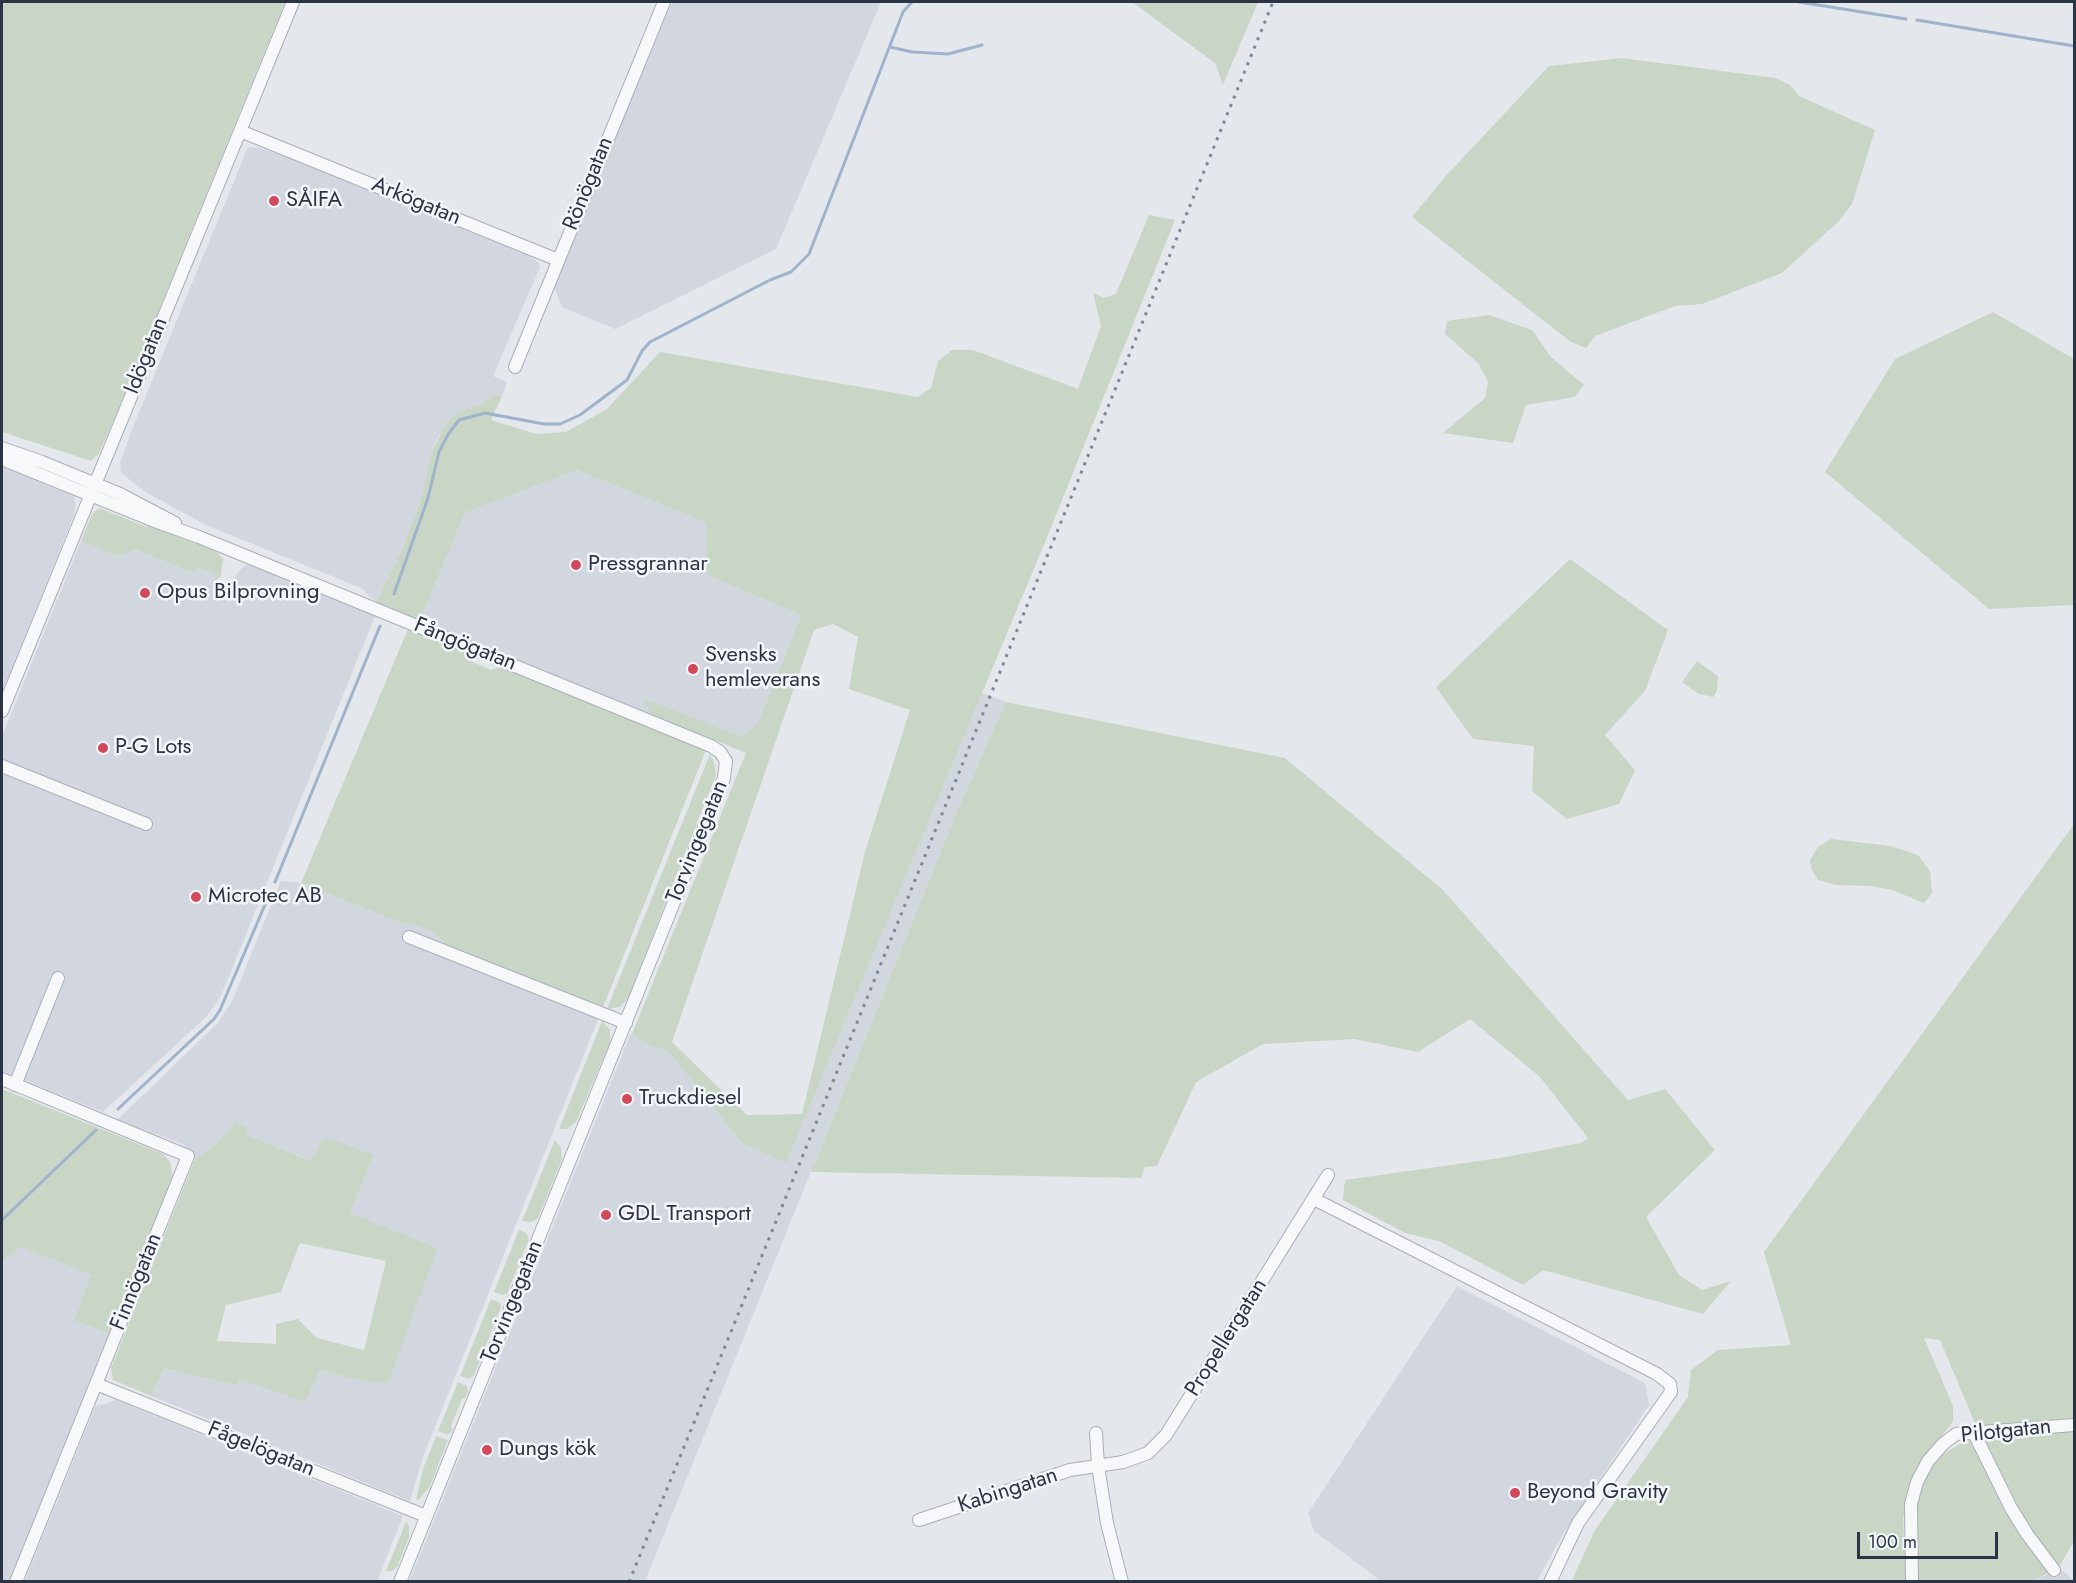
<!DOCTYPE html>
<meta charset="utf-8">
<style>
body{margin:0}
#map{position:relative;width:2076px;height:1583px;overflow:hidden;background:#e4e7ec;font-family:Jost,sans-serif}
canvas{display:block}
.frame{position:absolute;inset:0;border:3px solid #2b3445;pointer-events:none}
.scale{position:absolute;left:1857px;top:1532px;width:141px;height:27px;box-sizing:border-box;border:3px solid #2b3445;border-top:0;padding-left:8px;font-size:18px;line-height:21px;white-space:nowrap;color:#2b3445;-webkit-text-stroke:4px #f4f6f9;paint-order:stroke}
</style>
<div id="map">
<canvas width="2076" height="1583"></canvas>
<div class="frame"></div>
<div class="scale">100 m</div>
</div>
<script>
const ctx = document.querySelector('canvas').getContext('2d');
ctx.lineJoin = 'round';
function paint(path, color) { ctx.fillStyle = color; ctx.fill(path, 'evenodd'); }
const poly = rows => new Path2D(rows.map(r => 'M' + r).join(''));
function trace(path, color, width, dash) { ctx.strokeStyle = color; ctx.lineWidth = width; ctx.lineCap = dash ? 'butt' : 'round'; ctx.setLineDash(dash || []); ctx.stroke(path); }
function drawText(font, color, halo, rows, align = 'center') {
  ctx.font = font + ' Jost,sans-serif'; ctx.lineWidth = 5; ctx.setLineDash([]); ctx.textBaseline = 'middle'; ctx.strokeStyle = halo; ctx.fillStyle = color; for (const [text, x, y, turn = 0] of rows) {
    ctx.save(); ctx.translate(x, y); ctx.rotate((+turn || 0) * Math.PI / 180); ctx.textAlign = isNaN(turn) ? turn : align; if (halo) ctx.strokeText(text, 0, 0); ctx.fillText(text, 0, 0); ctx.restore();
  }
}
const built = poly([
 [672,2,881,2,776,249,615,329,562,307,554,287],
 [248,147,260,148,289,158,529,256,538,262,540,267,493,376,507,382,502,396,494,396,477,406,457,412,438,437,431,454,422,496,403,547,376,602,361,588,206,525,147,493,121,473,120,463,131,432],
 [2,463,68,490,74,497,76,504,74,515,2,693],
 [577,470,707,523,707,575,801,615,758,723,749,732,740,736,644,699,651,714,420,620,465,513],
 [81,541,118,556,137,550,193,573,196,567,217,575,214,582,230,588,238,572,243,567,250,564,375,616,221,996,206,1017,103,1112,2,1071,2,736],
 [982,693,1006,702,956,814,645,1581,409,1582,631,1033,641,1041,669,1051,742,1143,786,1162],
 [281,881,301,883,404,924,408,922,433,932,445,944,603,1007,424,1454,410,1501,151,1396,164,1368,236,1386,239,1378,305,1402,318,1370,358,1380,437,1249,350,1213,321,1141,312,1161,245,1134,235,1122,217,1143,195,1159,183,1144,117,1120,218,1023,232,1001],
 [20,1247,92,1275,111,1334,10,1581,2,1582,2,1262],
 [1457,1286,1645,1383,1649,1405,1563,1534,1537,1581,1381,1581,1314,1531,1308,1513],
 [116,1400,403,1516,377,1581,25,1581,95,1407],
 [2059,1567,2074,1581,2034,1582]
]);
const green = poly([
 [2,2,285,2,113,422,99,453,91,461,2,432],
 [1132,2,1258,2,1223,85,1215,63],
 [1622,58,1775,78,1790,85,1799,96,1875,130,1852,204,1839,221,1782,273,1702,304,1675,306,1595,336,1586,348,1571,342,1526,307,1412,217,1444,178,1549,66],
 [1149,215,1175,220,1050,530,786,1163,742,1143,669,1052,641,1041,632,1034,746,753,651,714,643,698,740,736,749,732,758,723,801,615,707,575,707,523,577,470,465,513,420,620,376,602,403,547,422,496,431,454,446,423,457,412,477,406,494,396,502,396,491,420,536,434,566,432,607,409,660,352,918,397,931,388,938,361,952,350,973,350,1078,389,1101,326,1093,293,1104,298,1116,294],
 [833,624,858,637,849,689,910,710,865,852,802,1114,747,1115,672,1042,814,630],
 [1993,312,2074,359,2074,605,1989,609,1825,472,1895,359],
 [1489,315,1532,330,1551,357,1584,385,1575,397,1526,405,1513,443,1443,433,1485,398,1488,382,1479,364,1445,334,1447,321],
 [99,508,147,527,150,525,216,551,223,559,221,576,214,582,216,575,197,567,193,573,137,550,118,556,81,541,92,514],
 [1570,559,1668,630,1645,691,1605,735,1635,770,1619,804,1567,819,1532,791,1534,746,1473,739,1436,687],
 [408,629,466,653,468,660,491,670,500,667,706,750,603,1007,445,944,433,932,408,922,404,924,301,883],
 [1697,661,1718,676,1717,691,1713,697,1699,694,1682,682],
 [1006,702,1285,758,1443,890,1628,1100,1665,1089,1715,1150,1646,1217,1679,1275,1702,1290,1731,1281,1703,1314,1543,1270,1523,1285,1439,1241,1405,1233,1343,1200,1345,1180,1500,1158,1581,1143,1588,1138,1540,1077,1470,1019,1418,1052,1355,1039,1263,1044,1196,1082,1157,1166,1145,1167,1141,1178,811,1172,956,814],
 [710,754,715,765,716,775,628,998,620,1007,607,1009],
 [2074,824,2074,1421,1977,1428,1940,1340,1924,1338,1953,1406,1953,1421,1914,1474,1907,1496,1903,1519,1906,1581,1571,1582,1595,1530,1688,1397,1691,1370,1718,1350,1791,1345,1764,1252],
 [1831,839,1891,846,1918,855,1930,871,1932,893,1924,903,1892,890,1870,886,1836,885,1818,880,1811,868,1810,860,1818,847],
 [602,1021,610,1030,610,1042,576,1122,567,1129,559,1129],
 [2,1089,163,1154,170,1162,173,1178,111,1334,74,1320,92,1275,20,1247,2,1262],
 [235,1122,247,1127,245,1134,311,1161,321,1141,332,1139,373,1155,350,1213,437,1248,388,1383,358,1380,319,1370,305,1402,239,1379,237,1386,164,1368,151,1396,113,1380,111,1368,195,1159,217,1143],
 [300,1243,386,1261,364,1350,317,1338,298,1319,276,1324,276,1344,217,1341,226,1305,281,1292],
 [555,1140,561,1148,562,1159,538,1218,531,1222,522,1221],
 [519,1230,526,1233,529,1239,507,1294,502,1295,494,1292],
 [491,1299,500,1303,501,1307,474,1375,470,1379,460,1376],
 [458,1382,467,1386,468,1392,465,1398,462,1399,451,1426,453,1430,448,1435,438,1431],
 [2074,1429,2074,1541,2059,1567,2024,1521,1981,1436],
 [436,1436,448,1440,429,1488,418,1500,416,1499,423,1469],
 [1970,1438,2049,1572,2034,1581,1918,1582,1917,1507,1920,1491,1929,1471,1940,1456],
 [406,1522,409,1526,409,1537,397,1567,392,1571,386,1571]
]);
const stream = poly([
 [1799,2,1906,19],
 [1917,20,2074,46],
 [890,47,912,52,948,54,982,45],
 [394,594,428,498,439,452,449,433,459,420,485,413,544,424,560,424,580,415,627,380,642,351,650,342,770,280,791,272,809,254,903,12,912,2],
 [275,882,380,626],
 [118,1109,214,1019,220,1010,270,893],
 [2,1220,96,1130]
]);
const minor = poly([
 [240,131,558,260],
 [515,367,664,2],
 [2,448,42,462,120,494,175,523],
 [2,459,152,520,199,537,711,746,720,752,726,761,724,778,400,1582],
 [2,711,293,2],
 [2,766,146,824],
 [409,937,626,1023],
 [2,1079,188,1156,16,1582],
 [15,1085,58,978],
 [1314,1199,1657,1374,1670,1384,1671,1392,1578,1523,1550,1582],
 [96,1384,426,1516],
 [1973,1431,2011,1508,2027,1534,2054,1570],
 [1096,1433,1098,1466,1107,1523,1122,1582],
 [919,1520,1070,1470,1123,1462,1148,1453,1166,1435,1328,1175],
 [1912,1582,1911,1504,1917,1482,1928,1461,1943,1444,1956,1434,2074,1425]
]);
const rail = poly([
 [629,1582,1273,2]
]);
const markers = [
 [274,201,6,"#d1495b"],
 [576,565,6,"#d1495b"],
 [145,593,6,"#d1495b"],
 [693,669,6,"#d1495b"],
 [103,748,6,"#d1495b"],
 [196,897,6,"#d1495b"],
 [627,1099,6,"#d1495b"],
 [606,1215,6,"#d1495b"],
 [487,1450,6,"#d1495b"],
 [1515,1493,6,"#d1495b"]
];
const streetNames = [
 ["Rönögatan",589,184,-68],
 ["Arkögatan",416,202,22],
 ["Idögatan",147,356,-68],
 ["Fångögatan",465,645,22],
 ["Torvingegatan",698,842,-68],
 ["Finnögatan",137,1282,-68],
 ["Torvingegatan",513,1302,-68],
 ["Propellergatan",1227,1338,-58],
 ["Pilotgatan",2006,1432,-6],
 ["Fågelögatan",261,1450,22],
 ["Kabingatan",1008,1491,-18]
];
const poiNames = [
 ["SÅIFA",286,201],
 ["Pressgrannar",588,565],
 ["Opus Bilprovning",157,593],
 ["Svensks",705,656],
 ["hemleverans",705,681],
 ["P-G Lots",115,748],
 ["Microtec AB",208,897],
 ["Truckdiesel",639,1099],
 ["GDL Transport",618,1215],
 ["Dungs kök",499,1450],
 ["Beyond Gravity",1527,1493]
];
paint(built, '#d2d6de');
paint(green, '#c9d6c5');
trace(stream, '#9fb4cc', 3);
trace(minor, '#a9aeb7', 14);
trace(minor, '#f7f8fa', 12);
trace(rail, '#7d8696', 3, [3, 6]);
for (const [x, y, r, color] of markers) { const dot = new Path2D(); dot.arc(x, y, r, 0, 2 * Math.PI); ctx.fillStyle = color; ctx.fill(dot); trace(dot, '#f4f6f9', 2); }
drawText('22px', '#2b3445', '#f4f6f9', streetNames);
drawText('22px', '#2b3445', '#f4f6f9', poiNames, 'left');
</script>
